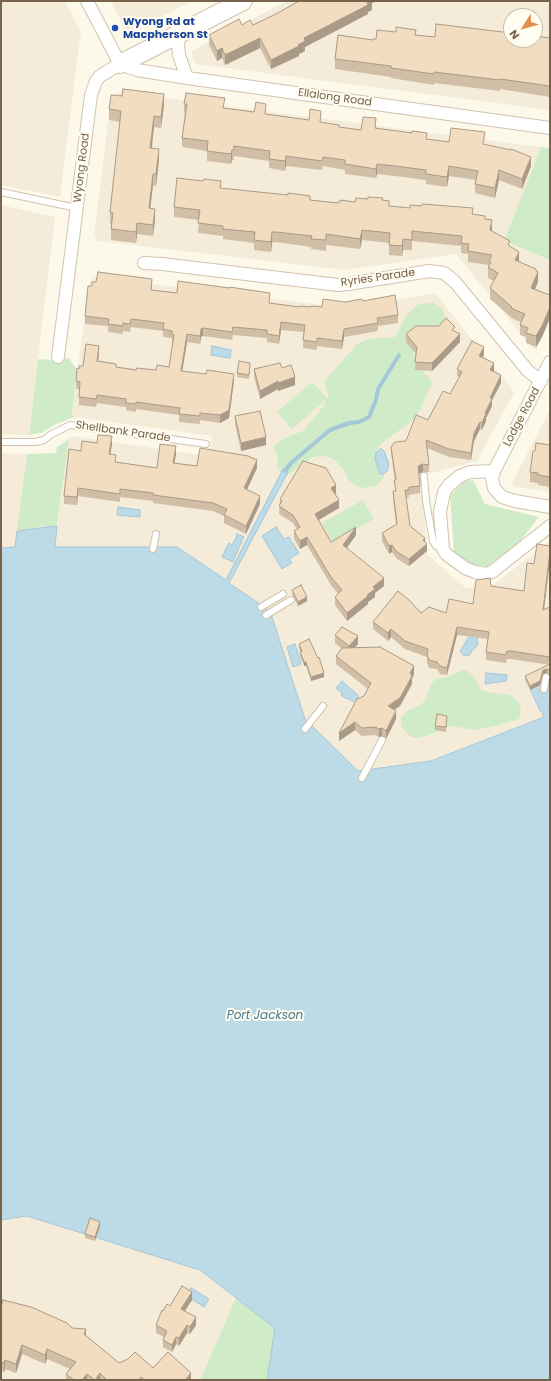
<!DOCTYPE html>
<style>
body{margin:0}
#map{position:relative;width:551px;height:1381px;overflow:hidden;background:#fdf9ea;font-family:Poppins,sans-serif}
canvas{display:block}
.frame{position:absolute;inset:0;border:2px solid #78644c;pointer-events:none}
.north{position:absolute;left:503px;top:8px;width:40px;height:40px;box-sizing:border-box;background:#fffcf0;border:1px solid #c9bfae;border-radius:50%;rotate:233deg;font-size:11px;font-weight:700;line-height:16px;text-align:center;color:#78644c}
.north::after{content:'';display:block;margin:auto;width:14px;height:18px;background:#e68c50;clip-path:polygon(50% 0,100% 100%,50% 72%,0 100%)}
</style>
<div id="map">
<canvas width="551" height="1381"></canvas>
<div class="frame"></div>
<div class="north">N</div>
</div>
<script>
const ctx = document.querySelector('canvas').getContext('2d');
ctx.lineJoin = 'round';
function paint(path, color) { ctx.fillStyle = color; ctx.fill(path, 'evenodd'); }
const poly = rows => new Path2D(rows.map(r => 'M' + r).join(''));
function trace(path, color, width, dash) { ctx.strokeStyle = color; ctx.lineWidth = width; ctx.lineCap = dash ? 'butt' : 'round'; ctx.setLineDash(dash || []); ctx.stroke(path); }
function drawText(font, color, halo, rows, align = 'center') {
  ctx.font = font + ' Poppins,sans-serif'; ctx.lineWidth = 4; ctx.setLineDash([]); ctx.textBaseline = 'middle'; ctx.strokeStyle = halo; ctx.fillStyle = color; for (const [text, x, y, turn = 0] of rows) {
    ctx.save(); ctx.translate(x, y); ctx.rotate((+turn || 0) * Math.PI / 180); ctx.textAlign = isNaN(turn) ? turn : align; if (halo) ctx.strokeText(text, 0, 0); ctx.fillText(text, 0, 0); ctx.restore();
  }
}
const residential = poly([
 [1,1,65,1,81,32,60,197,1,185],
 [111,1,192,1,127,34],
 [287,1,550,1,550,110,195,64,191,51],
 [511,16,535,16,535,40,511,40],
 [118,92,541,147,504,241,550,260,550,318,537,349,533,349,456,254,345,270,97,241,94,236,111,96],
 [1,205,55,217,29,435,1,434],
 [94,277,348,308,435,293,511,388,514,393,477,461,420,476,428,555,466,588,495,584,550,540,550,714,431,761,358,771,305,719,270,611,55,547,69,439,72,436,209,456,212,436,75,417,72,413,89,283],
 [550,409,550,492,515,487,512,483],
 [1,453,27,454,16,547,1,548],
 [27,1216,200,1270,236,1298,200,1380,1,1380,1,1220]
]);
const green = poly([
 [541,147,550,148,550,260,504,241],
 [434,302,443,310,446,322,413,338,413,351,417,364,433,383,426,394,421,409,411,422,387,439,378,447,376,457,384,477,376,486,361,488,349,481,344,470,336,461,329,457,320,456,310,458,305,465,295,469,290,474,284,475,282,475,278,468,277,455,273,447,285,438,303,431,323,407,326,399,292,429,277,412,312,382,327,398,328,395,324,382,357,344,369,339,395,337,405,317,417,305],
 [69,358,77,370,72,413,75,417,56,424,41,433,29,435,38,359,54,360],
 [69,439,57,526,17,531,27,454,56,453,57,447],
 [473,480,485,504,539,517,517,545,487,567,469,564,454,552,450,496,463,482],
 [363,500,374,519,333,542,322,523],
 [462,670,468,671,474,677,481,690,487,692,510,695,516,699,520,706,521,712,519,719,495,726,476,730,451,726,429,735,417,738,411,737,401,726,401,717,409,710,421,705,426,699,431,684,436,679,448,677],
 [236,1298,275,1328,267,1380,200,1380]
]);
const water = poly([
 [212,346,231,350,230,358,211,355,212,346],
 [380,449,382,449,384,451,389,464,387,471,384,474,380,474,375,459,376,453,380,449],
 [287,467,288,472,229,583,270,611,305,719,358,771,431,761,544,717,542,711,540,711,528,684,550,675,550,707,548,708,550,713,550,1380,267,1380,275,1328,200,1270,27,1216,1,1220,1,548,15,547,17,531,57,526,55,547,177,547,226,580,283,469,287,467],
 [118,507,140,510,140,517,117,515,118,507],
 [276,527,284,539,289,537,291,541,291,542,292,542,299,553,289,559,292,563,282,569,262,536,276,527],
 [237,534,244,537,242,540,241,540,242,541,233,562,222,557,229,543,232,545,236,538,237,538,236,537,237,534],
 [470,635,477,637,478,645,472,650,470,655,466,656,463,655,460,651,470,635],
 [295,644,301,664,293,667,287,647,295,644],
 [486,673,507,675,506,681,485,684,486,673],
 [342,681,359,696,353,702,348,698,347,699,341,695,342,693,336,688,342,681],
 [191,1288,209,1299,204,1307,187,1296,191,1288]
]);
const stream = poly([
 [285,471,291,463,330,430,349,423,359,422,369,417,376,400,378,389,399,355]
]);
const lane = poly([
 [1,192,77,208],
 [1,442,36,442,44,440,50,435,70,425,206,444],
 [424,476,426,501,433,541,436,546,443,549],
 [153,549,156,534],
 [261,607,283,594],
 [266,615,291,600],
 [544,689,546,677],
 [305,729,323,706],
 [362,778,382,740]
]);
const street = poly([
 [87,1,120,64],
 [180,33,178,44,179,55,187,78],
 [120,64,137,70,187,78,550,128],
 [144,263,162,264,338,285,348,284,429,271,444,273,455,282,528,371,541,381],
 [58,357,91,95,96,81,100,76,120,64],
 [550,362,494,471,492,478,494,488,502,497,515,501,550,507],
 [494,471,470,472,460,476,449,485,444,492,440,512,443,549,446,554,465,568,475,572,485,574,492,572,550,526]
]);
const secondary = poly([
 [120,64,243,1]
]);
const wall = poly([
 [299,1,377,1,372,3,372,10,368,12,368,14,305,47,305,51,299,54,299,56,271,69,260,48,225,65,222,58,217,61,209,45,209,35,242,25,253,25,276,14],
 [416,35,435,37,550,38,550,97,500,89,500,91,434,83,434,85,391,78,391,77,335,69,335,59,373,40],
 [184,104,266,114,321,122,339,127,361,130,376,128,427,139,449,142,484,144,531,166,522,189,499,180,495,198,475,193,475,184,476,180,449,176,447,187,426,184,426,180,395,176,377,174,376,178,345,174,345,170,323,166,322,170,286,166,285,171,269,168,269,161,234,156,234,160,232,160,231,164,207,161,207,151,182,147,182,138,185,113,184,113],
 [164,105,161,128,154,127,152,148,159,160,156,186,153,185,150,208,155,220,153,236,137,234,136,243,111,240,111,224,110,223,110,212,120,122,109,120,109,109],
 [203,181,221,188,310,200,338,203,355,202,368,199,383,201,389,206,473,214,485,219,491,231,510,246,519,262,536,271,538,282,535,289,550,295,550,318,542,337,536,347,526,343,526,337,520,335,520,325,521,322,511,318,511,317,490,299,490,288,494,281,488,278,488,267,489,265,468,262,468,254,461,253,461,246,412,241,412,250,403,250,402,256,389,255,389,243,362,240,360,249,326,245,326,251,311,249,311,247,276,242,272,243,271,252,254,250,254,243,223,239,223,236,198,233,199,220,174,217,174,207],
 [96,282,152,287,151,290,270,303,300,307,322,307,345,302,363,301,398,315,398,323,378,326,378,331,344,337,342,349,317,346,317,350,303,348,304,332,281,330,279,344,267,342,267,338,233,335,232,340,203,336,201,337,200,344,187,342,182,371,234,381,229,418,220,423,200,420,200,424,179,422,179,415,136,409,136,412,126,410,126,407,97,403,96,407,79,405,79,389,76,389,76,381,79,369,99,354,98,361,116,367,136,370,156,370,169,367,173,343,172,342,172,338,163,337,163,331,131,327,130,332,123,331,123,334,108,332,108,326,85,324,85,316,92,286],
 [455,331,460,342,432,371,415,370,416,354,406,342,406,334],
 [484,355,482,357,494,371,493,371,501,383,492,400,492,406,486,418,486,421,482,430,480,429,474,441,471,460,449,457,427,448,429,465,429,472,423,472,418,473,420,486,420,493,409,495,409,497,406,498,410,526,425,542,427,551,409,566,397,559,392,552,389,554,382,541,382,533,396,525,393,499,393,491,395,491,395,480,391,454,391,447,406,441,428,420,450,394,459,377,457,376,457,369],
 [250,367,249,379,237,377,237,373],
 [282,368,295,385,278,391,278,389,260,399,254,377,254,369],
 [235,416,266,445,241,451,235,424],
 [97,443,112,444,110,454,116,462,157,468,176,454,174,463,197,466,257,468,247,489,260,504,246,534,224,523,224,516,213,511,153,503,153,501,120,497,120,502,78,496,77,505,64,504,64,496,81,451],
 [550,445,550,487,538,485,538,483,530,482,530,472,535,451],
 [336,493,335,494,339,508,319,520,331,542,356,535,347,548,384,586,375,593,375,597,368,602,368,604,347,621,335,605,335,597,338,594,331,585,307,545,300,549,294,539,294,531,297,529,293,523,279,514,280,499],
 [550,546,550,559,544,610,550,607,550,675,547,673,543,674,540,685,530,690,525,680,525,676,550,665,511,659,507,659,506,663,486,660,486,652,488,639,457,635,447,675,440,674,437,669,429,668,427,663,427,657,405,649,391,637,388,641,373,629,373,622,421,613,446,613,473,604,491,586,524,591,534,564],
 [292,590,307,601,298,606,292,594],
 [335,635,358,644,354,648,414,674,412,679,412,684,400,706,394,710,396,719,386,739,382,736,379,737,375,735,362,736,355,730,339,741,368,689,336,664,336,656,342,649,335,643],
 [299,644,324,677,311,681,306,666,304,666,300,656,300,651,299,648],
 [447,720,446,732,435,730,435,726],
 [100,1226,95,1241,85,1238,85,1234],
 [192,1300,184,1311,196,1325,190,1334,187,1333,179,1346,176,1344,172,1352,163,1347,163,1340,164,1337,156,1333,156,1325,163,1311,170,1306],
 [1,1308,72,1328,86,1336,119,1363,153,1368,191,1380,66,1380,66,1374,70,1369,47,1359,45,1364,22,1354,16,1373,5,1369,4,1372,1,1371]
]);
const shadedWall = poly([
 [370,1,377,1,372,3,372,10,368,12,368,14,305,47,305,51,299,54,299,56,271,69,271,60,298,45,304,38],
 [260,38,260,48,225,65,225,55],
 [222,48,222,58,217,61,217,51],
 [164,94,164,105,161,128,161,117],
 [154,116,154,127,150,159,150,148],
 [159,149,159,160,156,186,156,174],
 [232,150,232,160,231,164,231,154],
 [286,156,286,166,285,171,285,161],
 [531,157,531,166,522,189,522,179],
 [377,164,377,174,376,178,376,169],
 [449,166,449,176,447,187,447,177],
 [499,170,499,180,495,198,495,188],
 [153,174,153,185,149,220,149,208],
 [155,209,155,220,153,236,153,225],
 [492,220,492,230,490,241,490,230],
 [137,223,137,234,136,243,136,232],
 [362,230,362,240,360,249,360,239],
 [272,232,272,243,271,252,271,242],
 [403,239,403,250,402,256,402,246],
 [519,252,519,262,515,260],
 [536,269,536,276,538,272,538,282,531,298,531,288],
 [550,307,550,318,542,337,536,347,536,336],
 [281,322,281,330,279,344,279,336],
 [203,328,203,336,201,337,200,344,200,336,201,329],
 [344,329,344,337,342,349,342,341],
 [187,334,187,342,181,379,181,371],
 [460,334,460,342,432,371,432,363],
 [99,346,99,354,97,369,97,361],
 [484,347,484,355,479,363,479,356],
 [494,363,494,371,490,377,490,370],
 [234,374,234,381,229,418,220,423,220,415],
 [501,375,501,383,492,400,492,406,486,418,486,421,482,430,482,423,490,398],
 [295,377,295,385,278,391,278,383],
 [278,381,278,389,260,399,260,391],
 [480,422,480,429,474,441,471,460,471,453,474,433],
 [112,436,112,444,109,462,109,454],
 [266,437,266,445,241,451,241,443],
 [176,446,176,454,173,471,173,463],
 [257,460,257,468,244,496,244,488],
 [423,464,423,472,418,474,418,466],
 [336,485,336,493,331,496,331,488],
 [78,488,78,496,77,505,77,497],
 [260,496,260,504,246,534,246,526],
 [339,500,339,508,315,522,315,514],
 [356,527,356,535,343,553,343,545],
 [307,537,307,545,300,549,300,541],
 [425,538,425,546,427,544,427,551,409,566,409,559],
 [392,545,392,552,389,554,389,546],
 [550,551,550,559,543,618,543,610],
 [384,578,384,586,375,593,375,597,368,602,368,604,347,621,347,613,367,595,373,587],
 [307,597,307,601,298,606,298,602],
 [457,627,457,635,447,675,447,668],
 [391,629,391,637,388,641,388,633],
 [358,636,358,644,349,654,349,646],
 [304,662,306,662,306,666,304,666],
 [414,666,414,674,412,679,412,684,400,706,388,714,388,706,410,673],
 [547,669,547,673,543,674,540,685,530,690,530,686,543,670],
 [324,673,324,677,311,681,311,677],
 [396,711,396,719,386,739,386,731],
 [355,722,355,730,339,741,339,733],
 [382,728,382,736,379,737,379,729],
 [100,1222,100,1226,95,1241,95,1237],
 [192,1292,192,1300,181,1317,181,1309],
 [196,1317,196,1325,190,1334,190,1327],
 [187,1325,187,1333,179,1346,179,1338],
 [86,1329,86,1338,84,1334],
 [176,1337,176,1344,172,1352,172,1345],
 [22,1345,22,1354,16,1373,16,1364],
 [47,1349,47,1359,45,1364,45,1355],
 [5,1360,5,1369,4,1372,4,1363],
 [100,1373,100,1380,95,1380],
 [191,1373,191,1380,185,1380],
 [87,1374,87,1380,82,1380]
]);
const building = poly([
 [299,1,370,1,367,2,368,5,304,38,305,41,298,45,299,46,271,60,260,38,225,55,222,48,217,51,209,35,239,19,242,25,250,20,253,25,276,14,299,1],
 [436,24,511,33,511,40,535,40,535,36,550,38,550,86,500,79,500,80,434,72,434,74,391,68,391,66,335,59,338,35,373,40,373,39,376,39,377,30,396,32,396,27,416,30,415,35,435,37,436,24],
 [123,89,164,94,161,117,154,116,150,148,159,149,156,174,153,174,149,208,155,209,153,225,137,223,136,232,111,229,113,213,110,212,121,111,109,109,111,95,122,96,123,89],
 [186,93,225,98,223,108,254,112,256,102,266,104,265,114,309,120,310,109,321,111,320,122,339,125,339,127,361,130,363,117,376,118,375,128,412,133,412,131,427,133,426,139,449,142,451,128,485,132,483,144,511,150,511,149,531,157,522,179,499,170,495,188,475,184,478,171,449,166,447,177,426,174,426,170,395,166,377,164,376,169,345,164,345,160,323,157,322,161,286,156,285,161,269,159,270,151,234,146,234,150,232,150,231,154,207,151,208,141,182,138,187,104,184,104,186,93],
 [177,178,203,181,204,179,221,181,220,188,288,195,288,193,310,196,310,200,338,203,338,202,340,202,340,200,355,202,356,198,368,199,368,197,383,198,382,200,389,201,389,206,410,208,410,205,422,206,422,204,473,208,472,214,485,216,485,219,492,220,490,230,510,241,508,245,519,252,515,260,536,269,536,271,538,272,531,288,550,295,550,307,542,326,536,336,526,333,528,328,520,325,525,314,511,308,512,307,490,288,498,273,488,267,491,262,489,261,492,255,468,251,469,244,461,243,462,236,412,231,412,240,403,239,402,246,389,245,390,233,362,230,360,239,326,234,326,240,311,239,312,236,276,232,272,232,271,242,254,240,255,232,223,229,223,226,198,223,200,210,174,207,177,178],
 [98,272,152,279,151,290,177,293,178,281,229,288,229,287,270,293,269,303,300,307,300,306,311,307,311,306,322,307,323,299,345,302,362,299,363,301,395,295,398,315,377,318,378,323,344,329,342,341,317,338,317,342,303,340,305,325,281,322,279,336,267,334,267,330,233,327,232,332,203,328,201,329,200,336,187,334,181,371,206,374,207,370,234,374,229,410,220,415,200,413,200,416,179,414,180,408,136,402,136,404,126,403,126,399,97,395,96,399,79,397,80,382,76,381,77,368,79,369,79,366,83,366,86,344,99,346,97,361,116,364,116,367,136,370,137,368,156,370,157,365,169,367,174,335,172,334,172,331,163,329,164,323,131,319,130,324,123,323,123,326,108,324,109,319,85,316,88,286,92,286,92,282,96,282,98,272],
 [446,318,455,327,452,330,460,334,432,363,415,362,417,347,406,334,416,326,439,326,446,318],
 [472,341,484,347,479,356,494,363,490,370,501,375,490,398,492,399,485,413,486,414,482,423,480,422,474,433,471,453,449,449,426,440,429,465,423,464,418,466,420,486,409,487,409,490,405,490,410,526,425,538,423,540,427,544,409,559,397,552,392,545,389,546,382,533,397,524,393,491,396,491,394,480,396,480,391,447,395,442,406,441,416,415,428,420,443,391,450,394,462,372,457,369,472,341],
 [239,361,250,363,249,375,237,373,239,361],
 [280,363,282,368,291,365,295,377,278,383,278,381,260,391,254,369,280,363],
 [260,411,266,437,241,443,235,416,260,411],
 [98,435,112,436,109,454,116,455,115,462,157,468,160,444,176,446,173,463,197,466,200,448,248,456,257,460,244,488,260,496,246,526,224,515,227,509,213,503,153,495,153,493,120,489,120,494,78,488,77,497,64,496,69,449,81,451,82,441,97,443,98,435],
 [536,443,550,445,550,477,538,475,538,473,530,472,533,451,535,451,536,443],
 [303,461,326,468,336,485,331,488,339,500,315,514,331,542,356,527,343,545,384,578,373,587,375,589,367,595,368,596,347,613,335,597,342,590,331,577,307,537,300,541,294,531,300,527,293,515,279,506,282,501,280,499,303,461],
 [537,544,550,546,550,551,543,610,550,607,550,657,511,651,507,651,506,655,486,652,489,632,457,627,447,668,440,666,437,662,429,660,427,655,428,649,405,641,391,629,388,633,373,622,398,591,409,600,421,613,429,607,446,613,449,599,473,604,476,580,490,578,491,586,524,591,527,563,534,564,537,544],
 [301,585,307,597,298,602,292,590,301,585],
 [342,627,358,636,349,646,335,635,342,627],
 [309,639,318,658,319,657,324,673,311,677,306,662,304,662,300,652,302,651,299,644,309,639],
 [380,647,414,666,410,673,412,676,400,698,388,706,396,711,386,731,382,728,379,729,375,727,362,728,355,722,339,733,357,699,364,696,371,683,336,656,342,648,380,647],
 [550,664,550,671,547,669,543,670,540,681,530,686,525,676,550,664],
 [437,714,447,716,446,727,435,726,437,714],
 [90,1218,100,1222,95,1237,85,1234,90,1218],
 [182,1286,192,1292,181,1309,196,1317,190,1327,187,1325,179,1338,176,1337,172,1345,163,1340,167,1331,156,1325,162,1310,163,1311,167,1304,170,1306,182,1286],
 [3,1300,31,1307,67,1323,72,1328,86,1329,84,1334,119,1363,128,1359,135,1352,153,1368,168,1352,191,1373,185,1380,145,1380,141,1377,138,1380,107,1380,100,1373,95,1380,87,1374,82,1380,74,1380,66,1374,76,1362,47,1349,45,1355,22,1345,16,1364,5,1360,4,1363,1,1362,1,1308,3,1300]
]);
const markers = [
 [115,28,4,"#1a4fb4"]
];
const transitNames = [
 ["Wyong Rd at",123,22],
 ["Macpherson St",123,35]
];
const streetNames = [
 ["Ellalong Road",335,98,8],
 ["Wyong Road",82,168,-83],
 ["Ryries Parade",378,278,-8],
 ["Lodge Road",522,417,-62],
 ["Shellbank Parade",123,432,8]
];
const waterNames = [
 ["Port Jackson",265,1016]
];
paint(residential, '#f4ecd8');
paint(green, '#cfebc7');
paint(water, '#bddae7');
trace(water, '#a4c7d9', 1);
trace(stream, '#a4c7d9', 4);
trace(lane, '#cfc3ae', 8);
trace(street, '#cfc3ae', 14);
trace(secondary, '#d2c4ac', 20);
trace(lane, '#fff', 6);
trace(street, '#fff', 12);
trace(secondary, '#fff', 18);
paint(wall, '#d0bea6');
paint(shadedWall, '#a99b87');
paint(building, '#f2ddc1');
trace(building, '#a99b87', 1);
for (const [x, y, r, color] of markers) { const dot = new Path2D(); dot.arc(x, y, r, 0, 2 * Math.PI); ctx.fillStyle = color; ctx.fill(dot); trace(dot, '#fffcf0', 1.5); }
drawText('bold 11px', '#164399', '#fffcf0', transitNames, 'left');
drawText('11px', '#78644c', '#fffcf0', streetNames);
drawText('italic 12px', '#497893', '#fffcf0', waterNames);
</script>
